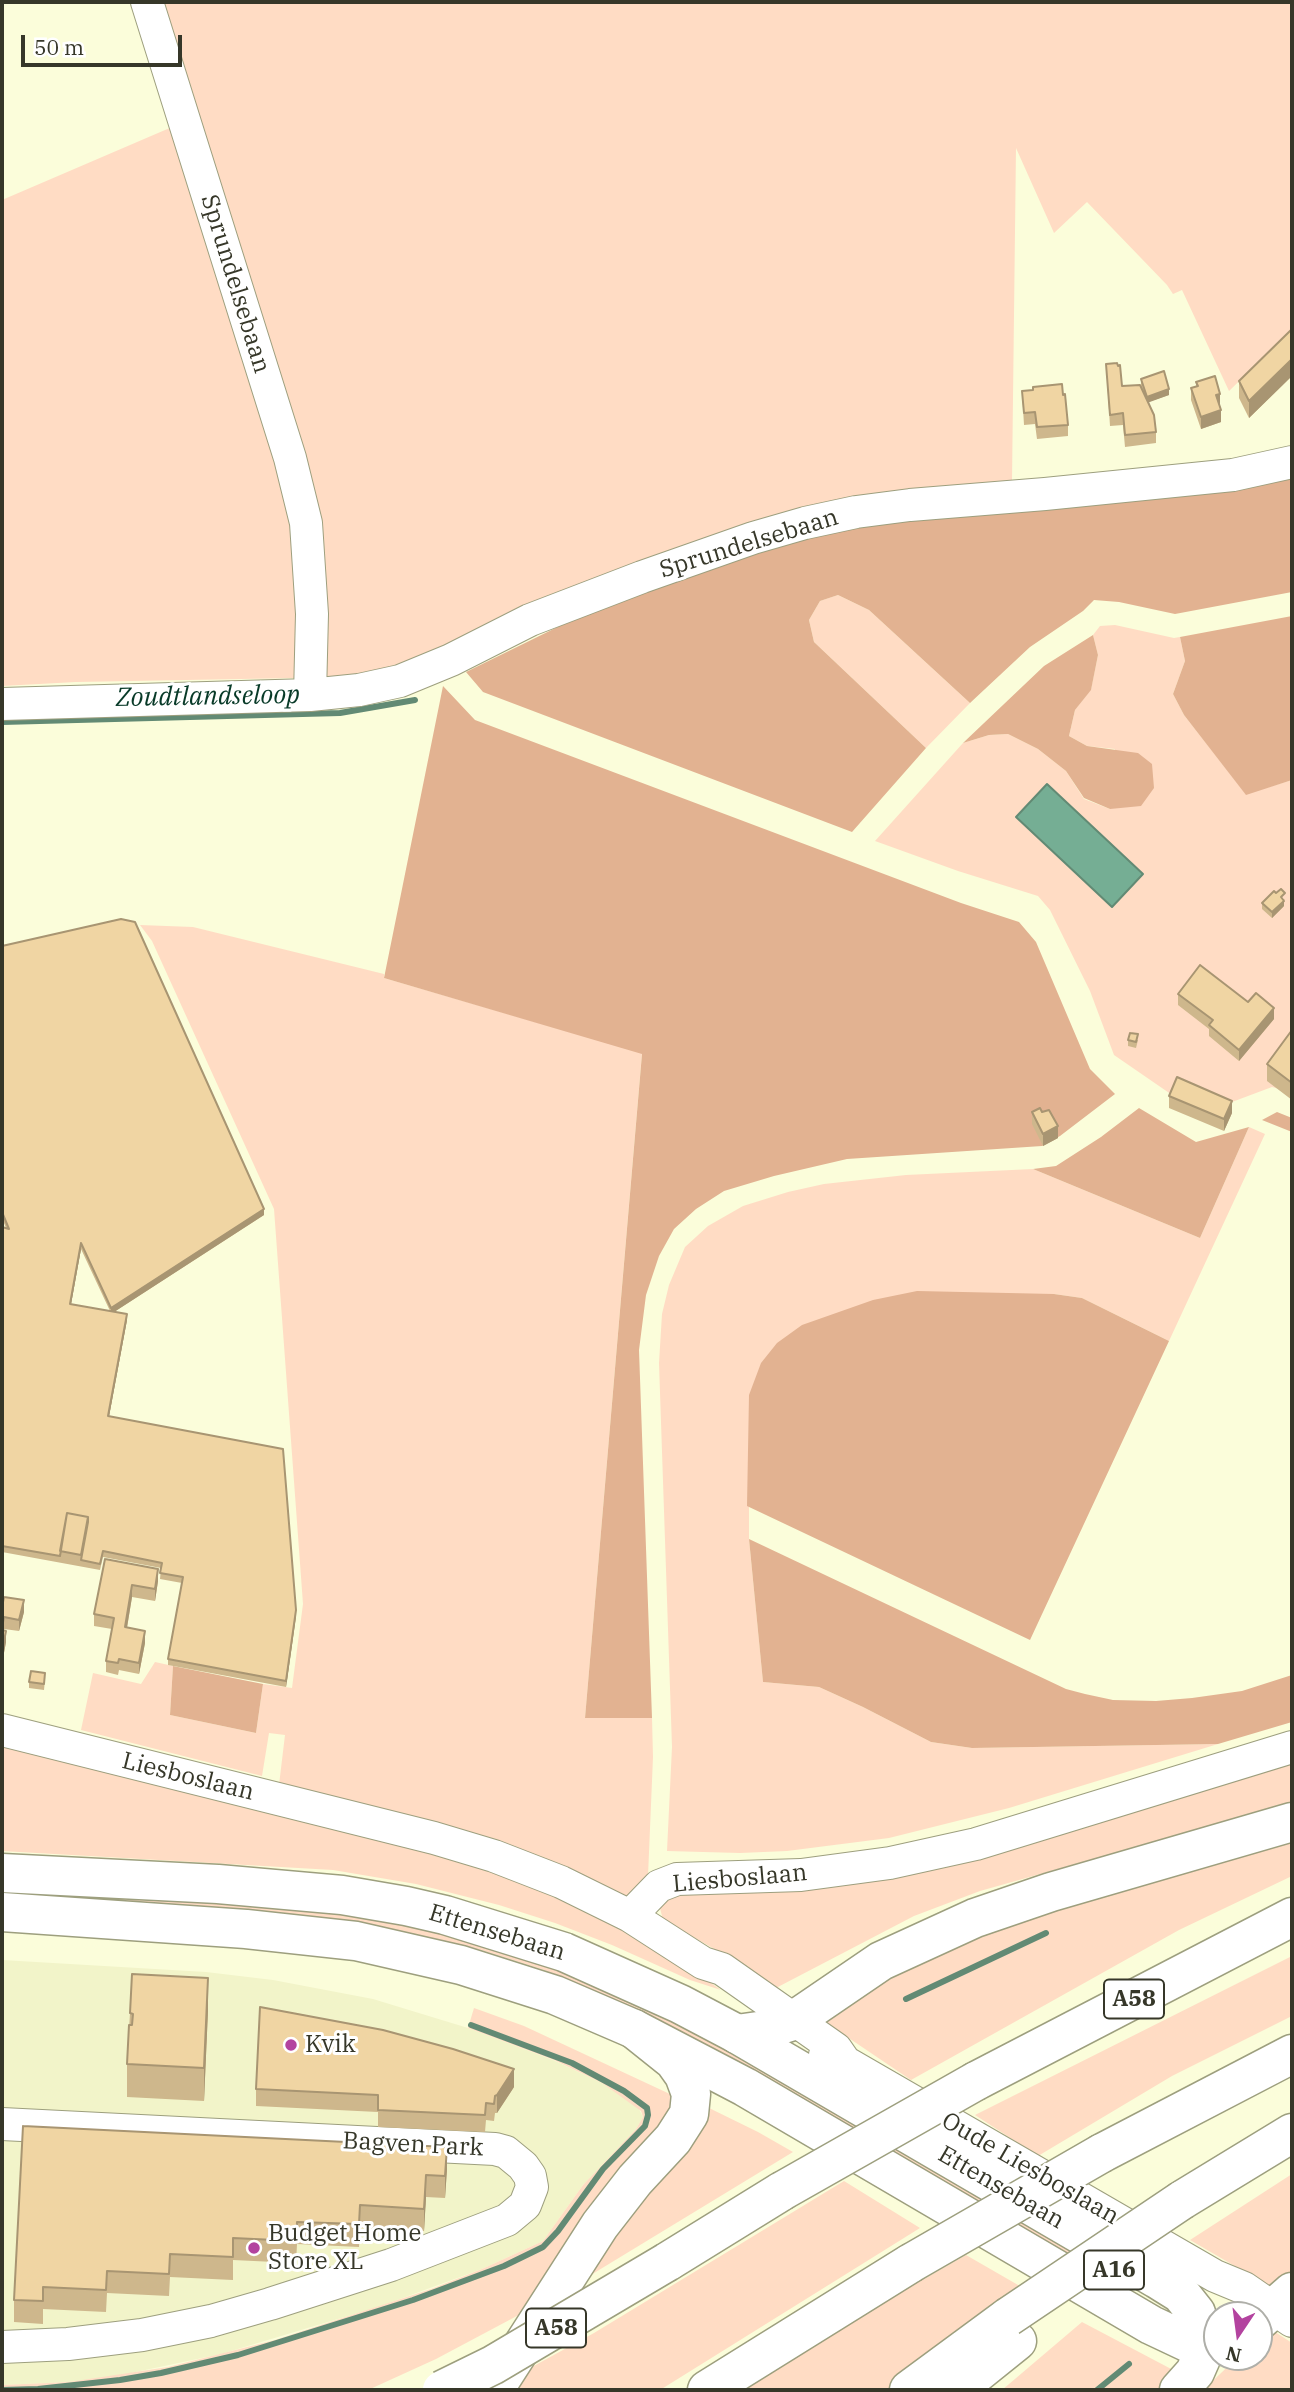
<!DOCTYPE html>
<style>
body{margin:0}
#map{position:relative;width:1294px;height:2392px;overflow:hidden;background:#fbfdda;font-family:"IBM Plex Serif",serif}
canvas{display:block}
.frame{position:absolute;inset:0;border:4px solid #363729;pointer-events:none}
.north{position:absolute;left:1203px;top:2301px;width:70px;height:70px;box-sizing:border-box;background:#fff;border:2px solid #afafa9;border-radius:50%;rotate:193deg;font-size:19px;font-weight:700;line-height:28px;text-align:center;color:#363729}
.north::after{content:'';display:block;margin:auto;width:24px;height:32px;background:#b3439f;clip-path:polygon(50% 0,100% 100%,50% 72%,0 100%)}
.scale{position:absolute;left:21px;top:35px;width:161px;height:32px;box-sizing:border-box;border:4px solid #363729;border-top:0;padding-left:9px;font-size:21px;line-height:24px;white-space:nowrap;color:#363729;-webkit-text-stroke:5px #fff;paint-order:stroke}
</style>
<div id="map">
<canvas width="1294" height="2392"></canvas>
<div class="frame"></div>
<div class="north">N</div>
<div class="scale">50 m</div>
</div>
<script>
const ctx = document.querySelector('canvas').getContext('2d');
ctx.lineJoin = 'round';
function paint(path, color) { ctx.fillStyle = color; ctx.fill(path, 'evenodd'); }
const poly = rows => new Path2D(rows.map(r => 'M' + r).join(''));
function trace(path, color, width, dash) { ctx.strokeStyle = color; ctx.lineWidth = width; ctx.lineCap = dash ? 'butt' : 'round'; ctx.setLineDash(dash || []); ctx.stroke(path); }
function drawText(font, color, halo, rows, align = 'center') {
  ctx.font = font + ' "IBM Plex Serif",serif'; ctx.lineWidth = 6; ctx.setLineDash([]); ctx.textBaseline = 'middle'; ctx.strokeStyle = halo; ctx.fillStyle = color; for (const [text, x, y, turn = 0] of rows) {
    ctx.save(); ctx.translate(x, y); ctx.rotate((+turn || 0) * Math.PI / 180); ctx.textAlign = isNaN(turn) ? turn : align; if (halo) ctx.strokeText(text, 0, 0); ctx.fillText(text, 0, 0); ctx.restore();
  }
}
const built = poly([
 [2,1960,206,1972,273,1980,373,1999,468,2028,553,2060,602,2083,638,2107,643,2117,636,2129,583,2185,543,2241,482,2269,378,2307,221,2354,112,2377,69,2382,2,2385]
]);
const green = poly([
 [161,2,1292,2,1292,330,1229,391,1182,290,1173,294,1167,285,1087,202,1054,233,1016,148,1012,481,427,654,383,669,338,678,317,678,327,630],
 [179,124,305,555,296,678,76,682,2,686,2,200],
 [838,595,869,610,970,703,926,748,814,642,809,620,820,601],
 [1115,625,1174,638,1180,637,1185,661,1173,694,1184,715,1246,794,1292,780,1292,1089,1290,1092,1272,1087,1208,1111,1191,1108,1114,1055,1090,991,1050,910,1038,896,958,871,875,841,963,743,989,735,1008,734,1038,749,1066,771,1084,799,1110,809,1115,749,1087,746,1069,736,1075,710,1091,689,1098,655,1093,635,1100,626],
 [1047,784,1143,874,1113,906,1016,817],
 [140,925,193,927,384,974,384,978,642,1053,585,1718,652,1718,653,1757,648,1876,623,1901,279,1785,285,1735,269,1733,262,1776,81,1730,93,1673,141,1684,155,1662,173,1666,170,1715,256,1733,263,1684,292,1688,303,1604,274,1209,152,941],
 [1249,1127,1265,1134,1169,1341,1082,1298,1054,1294,749,1395,749,1539,763,1682,819,1687,863,1707,931,1742,972,1748,1218,1744,1009,1808,889,1838,787,1851,740,1853,667,1851,672,1747,659,1363,662,1314,669,1285,685,1247,708,1226,743,1206,788,1192,824,1184,906,1175,1033,1169,1200,1238],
 [2,1740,480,1864,601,1913,673,1957,721,1990,690,1980,612,1945,555,1923,499,1905,416,1884,333,1870,2,1851],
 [1292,1759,1292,1803,980,1891,914,1916,774,1989,718,1951,663,1920,660,1908,670,1894,707,1891],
 [1292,1831,1292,1876,1179,1930,911,2080,822,2020,870,1986,971,1932],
 [2,1885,405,1918,612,1984,1138,2280,1122,2290,628,2006,544,1970,481,1950,401,1931,328,1918,2,1900],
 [1292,1956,1292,2016,1172,2076,1038,2156,975,2115],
 [474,2008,524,2026,672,2095,668,2114,530,2309,436,2359,368,2390,2,2390,2,2385,69,2382,168,2367,275,2340,431,2289,482,2269,543,2241,583,2185,636,2129,643,2117,641,2111,602,2083,554,2060,468,2028],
 [705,2106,758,2132,793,2152,576,2284],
 [1292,2174,1292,2276,1276,2290,1190,2240],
 [844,2181,920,2228,660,2390,503,2390,510,2379,594,2333],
 [966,2255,1025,2289,887,2390,736,2390,821,2338],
 [1082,2322,1175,2371,1162,2390,1002,2390],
 [1269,2328,1292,2343,1292,2390,1203,2390,1238,2357,1259,2357,1259,2337]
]);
const forest = poly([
 [1292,473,1292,592,1175,614,1119,602,1094,600,1083,611,1030,647,970,703,869,610,838,595,820,601,809,620,814,642,926,748,852,832,483,692,466,672,578,617,705,569,792,542,851,528],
 [1292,616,1292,780,1246,795,1184,715,1173,694,1185,661,1180,637],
 [1093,635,1098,655,1091,690,1075,710,1069,736,1087,746,1138,753,1152,764,1154,788,1141,806,1110,809,1084,798,1066,771,1038,749,1008,734,989,735,963,743,1044,666],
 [443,686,475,720,961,903,1019,922,1036,942,1090,1069,1115,1094,1060,1136,1042,1146,847,1159,774,1176,724,1191,696,1209,674,1229,659,1256,646,1295,639,1350,652,1718,585,1718,642,1054,384,978],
 [1139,1108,1196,1142,1249,1127,1200,1238,1033,1169,1056,1166,1101,1137],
 [1277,1112,1292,1118,1292,1132,1262,1120],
 [917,1291,1054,1294,1082,1298,1169,1341,1030,1640,747,1506,749,1395,761,1363,777,1343,802,1325,873,1300],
 [749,1539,1066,1689,1085,1694,1113,1700,1156,1701,1192,1698,1242,1691,1292,1675,1292,1722,1218,1744,972,1748,931,1742,863,1707,819,1687,763,1682],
 [173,1666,263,1684,256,1733,170,1715]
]);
const water = poly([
 [1047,784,1143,874,1112,907,1016,817,1047,784]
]);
const stream = poly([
 [2,722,340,713,415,700],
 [906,1999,1046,1933],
 [2,2390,38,2389,120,2380,161,2373,238,2355,413,2300,504,2266,543,2247,558,2231,603,2169,645,2126,648,2115,647,2108,624,2091,572,2063,471,2025],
 [1097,2390,1129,2364]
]);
const minor = poly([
 [147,2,290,458,306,523,312,614,310,695],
 [2,704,310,695,359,690,400,681,451,660,530,620,642,577,753,538,805,523,856,512,910,505,1045,494,1233,475,1292,462],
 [2,1730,434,1838,494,1856,561,1882,630,1916,703,1963,722,1969,836,2049,845,2062],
 [630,1916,659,1886,677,1879,801,1875,890,1863,976,1844,1292,1747],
 [825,2055,845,2062,1215,2276,1244,2288,1292,2321],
 [2,2124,495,2149,506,2152,523,2166,530,2176,532,2187,525,2205,507,2220,391,2265,270,2304,211,2321,142,2335,68,2344,2,2347]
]);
const major = poly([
 [2,1873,218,1884,342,1895,406,1906,445,1915,564,1952,680,2004,737,2034,1157,2279,1181,2294,1196,2313,1206,2347,1187,2342,1151,2325,745,2087,634,2029,555,1995,461,1965,356,1941,246,1929,2,1912]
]);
const highway = poly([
 [737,2034,765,2030,793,2021,881,1961,975,1918,1051,1892,1292,1822],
 [976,2081,1292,1917],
 [1102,2153,1292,2054],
 [1182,2200,1292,2133],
 [667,2262,782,2191],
 [1259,2321,1292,2292],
 [494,2390,600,2225,635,2180,673,2139,689,2114,691,2094,684,2075,674,2061,634,2029],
 [707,2390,911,2263],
 [909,2390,1008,2317],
 [956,2390,1017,2341],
 [1179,2390,1195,2372,1206,2347,1217,2346]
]);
const highwayBridge = poly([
 [782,2191,976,2081],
 [911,2263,1102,2153],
 [1008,2317,1182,2200],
 [442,2390,493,2365,667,2262]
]);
const wall = poly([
 [1292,329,1292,376,1249,418,1239,398,1239,381],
 [1106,364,1122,386,1141,385,1141,379,1169,395,1148,402,1156,432,1156,443,1125,447,1123,425,1110,426],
 [1196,382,1220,405,1219,406,1221,422,1201,429,1191,400,1191,388,1196,386],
 [1022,391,1063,395,1068,425,1068,436,1037,439,1035,424,1024,425],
 [1285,899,1284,900,1284,906,1272,918,1262,909,1262,903],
 [2,946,264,1215,114,1312,127,1320,109,1416,296,1616,286,1687,168,1665,168,1659,182,1583,160,1579,161,1568,103,1557,100,1570,2,1552,2,1227,6,1228,2,1218],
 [81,1249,110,1311,71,1304],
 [1178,994,1248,1002,1274,1019,1239,1061,1209,1036,1209,1029,1178,1005],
 [1292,1030,1292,1100,1267,1081,1267,1064],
 [1128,1040,1138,1040,1136,1048,1128,1046],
 [1169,1096,1232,1113,1224,1131,1169,1108],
 [1032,1112,1058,1138,1043,1146,1032,1124],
 [105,1559,158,1581,155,1601,132,1597,127,1628,145,1643,139,1674,119,1670,118,1675,106,1672,106,1661,112,1629,94,1626,94,1614],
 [2,1607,24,1612,19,1631,4,1629,6,1642,3,1658,2,1658],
 [45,1679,44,1690,29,1688,29,1682],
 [208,2010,204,2101,127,2097,127,2064,130,2013],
 [514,2087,497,2113,495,2113,494,2121,486,2120,485,2132,378,2127,378,2112,256,2106,256,2089],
 [23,2126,447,2169,445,2198,426,2197,424,2231,360,2228,359,2247,297,2244,296,2263,233,2260,233,2280,170,2277,169,2296,107,2293,106,2312,43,2309,43,2324,14,2322,14,2300]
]);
const shadedWall = poly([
 [1292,359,1292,376,1249,418,1249,401],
 [1169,389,1169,395,1147,403,1147,397],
 [1220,394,1220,405,1216,407,1216,395],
 [1221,410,1221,422,1201,429,1201,417],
 [1284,901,1284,906,1272,918,1272,912],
 [1274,1008,1274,1019,1239,1061,1239,1050],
 [1232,1101,1232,1113,1224,1131,1224,1119],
 [1058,1126,1058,1138,1043,1146,1043,1134],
 [264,1209,264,1215,111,1314,111,1308],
 [81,1243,81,1249,70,1310,70,1304],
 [127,1314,127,1320,108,1422,108,1416],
 [158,1569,158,1581,155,1601,155,1589],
 [132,1585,132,1597,125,1639,125,1627],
 [24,1600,24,1612,19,1631,19,1620],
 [296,1610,296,1616,286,1687,286,1681],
 [6,1631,6,1642,3,1658,3,1646],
 [145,1631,145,1643,139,1674,139,1663],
 [208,1978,208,2010,204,2101,204,2068],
 [514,2069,514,2087,497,2113,497,2095],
 [447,2147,447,2169,445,2198,445,2176],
 [426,2175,426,2197,424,2231,424,2209]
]);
const building = poly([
 [1292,329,1292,359,1249,401,1239,381,1292,329],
 [1117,363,1118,366,1120,365,1122,386,1140,385,1154,415,1156,432,1125,435,1123,413,1110,415,1106,364,1117,363],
 [1164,371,1169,389,1147,397,1141,379,1164,371],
 [1215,376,1220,394,1216,395,1221,410,1201,417,1191,388,1198,386,1196,382,1215,376],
 [1062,384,1063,395,1065,394,1068,425,1037,427,1035,412,1024,413,1022,391,1033,390,1033,387,1062,384],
 [1281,889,1285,893,1281,897,1284,901,1272,912,1262,903,1274,891,1276,893,1281,889],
 [121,919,135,922,264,1209,111,1308,81,1243,70,1304,127,1314,108,1416,283,1449,296,1610,286,1681,168,1659,183,1577,160,1573,162,1563,103,1551,100,1564,81,1560,88,1522,88,1517,67,1513,60,1556,2,1546,2,1227,9,1229,2,1212,2,946,121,919],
 [1200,965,1248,1002,1256,993,1274,1008,1239,1050,1209,1025,1213,1020,1178,994,1200,965],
 [1292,1030,1292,1083,1267,1064,1292,1030],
 [1130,1033,1138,1034,1136,1042,1128,1040,1130,1033],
 [1177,1077,1232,1101,1224,1119,1169,1096,1177,1077],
 [1040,1108,1042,1112,1049,1110,1058,1126,1043,1134,1032,1112,1040,1108],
 [67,1513,88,1517,81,1555,60,1551,67,1513],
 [105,1559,158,1569,155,1589,132,1585,125,1627,145,1631,139,1663,119,1659,118,1663,106,1661,114,1618,94,1614,105,1559],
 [4,1597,24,1600,19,1620,4,1617,2,1628,2,1607,4,1597],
 [2,1630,6,1631,3,1646,2,1646,2,1630],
 [31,1671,45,1673,44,1684,29,1682,31,1671],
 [132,1974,208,1978,204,2068,127,2064,129,2025,132,2025,133,2014,130,2013,132,1974],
 [260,2007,383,2030,453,2049,514,2069,497,2095,495,2096,494,2104,486,2103,485,2115,378,2110,378,2095,256,2089,260,2007],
 [23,2126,447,2147,445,2176,426,2175,424,2209,360,2205,359,2224,297,2222,296,2241,233,2238,233,2257,170,2254,169,2274,107,2271,106,2290,43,2287,43,2301,14,2300,23,2126]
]);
const markers = [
 [291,2045,7,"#b3439f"],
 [254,2248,7,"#b3439f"]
];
const shields = [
 [1134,1999,60],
 [1114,2270,60],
 [556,2328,60]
];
const shieldNames = [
 ["A58",1134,1999],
 ["A16",1114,2270],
 ["A58",556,2328]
];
const streetNames = [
 ["Sprundelsebaan",235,284,73],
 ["Sprundelsebaan",749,544,-17],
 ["Liesboslaan",188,1777,14],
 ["Liesboslaan",740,1879,-5],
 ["Ettensebaan",497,1933,17],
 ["Bagven Park",413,2145,3],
 ["Oude Liesboslaan",1030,2169,30],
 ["Ettensebaan",1001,2188,30]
];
const poiNames = [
 ["Kvik",305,2045],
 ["Budget Home",268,2234],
 ["Store XL",268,2262]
];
const waterNames = [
 ["Zoudtlandseloop",208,697,-1]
];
paint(built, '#f2f4c9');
paint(green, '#ffdcc4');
paint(forest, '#e2b291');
paint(water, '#75ae94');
trace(water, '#628a74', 2);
trace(stream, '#628a74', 6);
trace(minor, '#9d9f7e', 34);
trace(major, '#9d9f7e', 41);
trace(highway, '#9d9f7e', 41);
trace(minor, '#fff', 32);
trace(major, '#fff', 38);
trace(highway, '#fff', 38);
trace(highwayBridge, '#9d9f7e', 41, []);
trace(highwayBridge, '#fff', 38);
paint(wall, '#ceb78c');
paint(shadedWall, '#a89572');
paint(building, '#f0d5a3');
trace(building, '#a89572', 2);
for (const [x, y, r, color] of markers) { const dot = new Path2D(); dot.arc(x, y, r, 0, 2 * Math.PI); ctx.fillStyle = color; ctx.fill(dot); trace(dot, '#fff', 2.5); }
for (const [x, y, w] of shields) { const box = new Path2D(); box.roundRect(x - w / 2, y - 19.5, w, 39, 5); ctx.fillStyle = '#fff'; ctx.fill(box); trace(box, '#363729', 2); }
drawText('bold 23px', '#363729', null, shieldNames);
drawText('24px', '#363729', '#fff', streetNames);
drawText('24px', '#363729', '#fff', poiNames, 'left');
drawText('italic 26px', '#083a28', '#fff', waterNames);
</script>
